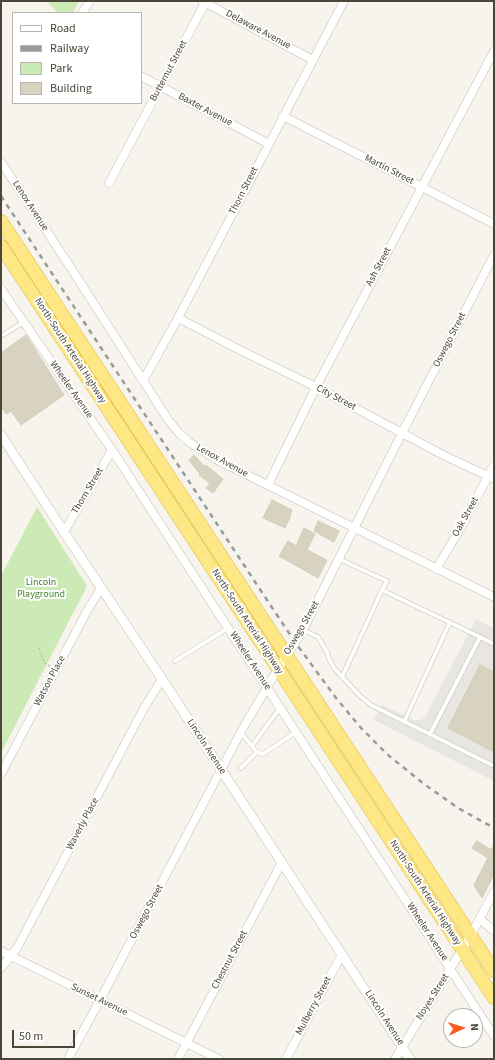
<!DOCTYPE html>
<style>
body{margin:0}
#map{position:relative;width:495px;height:1060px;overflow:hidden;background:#f6f4ec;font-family:"Source Sans 3",sans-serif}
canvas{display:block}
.frame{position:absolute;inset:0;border:2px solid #4b4639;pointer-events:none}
.legend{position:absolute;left:12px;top:12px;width:130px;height:92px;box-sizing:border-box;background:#fff;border:1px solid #b7b5b0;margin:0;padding:5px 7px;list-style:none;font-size:12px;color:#4b4639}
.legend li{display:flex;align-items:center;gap:8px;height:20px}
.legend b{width:20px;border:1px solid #b7b5b0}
.north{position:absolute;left:443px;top:1008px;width:40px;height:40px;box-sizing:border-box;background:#fff;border:1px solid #b7b5b0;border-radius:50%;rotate:86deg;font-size:11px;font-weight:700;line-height:16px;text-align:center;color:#4b4639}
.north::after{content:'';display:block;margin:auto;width:14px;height:18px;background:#fb5c1d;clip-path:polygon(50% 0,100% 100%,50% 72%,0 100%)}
.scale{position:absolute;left:12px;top:1030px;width:63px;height:18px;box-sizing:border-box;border:2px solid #4b4639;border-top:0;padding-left:5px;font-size:12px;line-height:14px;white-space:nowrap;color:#4b4639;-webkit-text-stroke:3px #fff;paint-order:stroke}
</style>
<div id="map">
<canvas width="495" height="1060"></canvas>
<div class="frame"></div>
<ul class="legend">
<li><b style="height:5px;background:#fff"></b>Road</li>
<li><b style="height:5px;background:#9a9a9a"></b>Railway</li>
<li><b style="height:11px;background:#cbeab5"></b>Park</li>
<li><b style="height:11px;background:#d8d2c1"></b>Building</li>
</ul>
<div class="north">N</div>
<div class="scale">50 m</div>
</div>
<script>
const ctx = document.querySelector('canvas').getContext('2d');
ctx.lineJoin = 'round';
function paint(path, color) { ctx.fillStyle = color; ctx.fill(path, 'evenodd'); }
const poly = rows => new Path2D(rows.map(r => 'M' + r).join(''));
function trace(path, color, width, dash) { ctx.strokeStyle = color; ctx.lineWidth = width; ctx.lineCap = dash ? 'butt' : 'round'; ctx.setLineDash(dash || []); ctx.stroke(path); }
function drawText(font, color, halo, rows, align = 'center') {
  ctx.font = font + ' "Source Sans 3",sans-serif'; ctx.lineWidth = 4; ctx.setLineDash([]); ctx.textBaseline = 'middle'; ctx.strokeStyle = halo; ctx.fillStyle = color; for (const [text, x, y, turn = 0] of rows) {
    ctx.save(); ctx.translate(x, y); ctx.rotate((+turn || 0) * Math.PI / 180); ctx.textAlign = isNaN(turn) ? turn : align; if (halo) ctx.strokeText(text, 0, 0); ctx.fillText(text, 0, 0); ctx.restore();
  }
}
const green = poly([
 [47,1,79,1,73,13,58,13],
 [37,507,87,586,1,753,1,576]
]);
const parking = poly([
 [476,619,494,628,494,672,480,665,448,728,494,752,494,781,374,720,382,705,414,720,421,720,425,717]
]);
const building = poly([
 [26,335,64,395,21,425,11,411,6,414,1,406,1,353,26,335],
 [194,455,205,467,206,465,223,479,213,493,206,488,210,483,199,475,200,474,189,460,194,455],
 [272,500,292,510,290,515,291,515,285,528,263,518,272,500],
 [318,521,339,531,334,542,314,531,318,521],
 [304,528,315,534,307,550,327,560,318,578,279,556,288,541,296,546,304,528],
 [480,665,494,672,494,752,448,728,480,665],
 [477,841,491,850,494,845,494,874,482,898,474,885,488,858,472,848,477,841]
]);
const path = poly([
 [39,648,40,652,45,663,50,666]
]);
const service = poly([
 [1,336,24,322],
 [339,559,387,581,382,590,480,637],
 [303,630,318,637,327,652,329,659,334,668,360,696,371,705,494,766],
 [175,661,228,628],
 [342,677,382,590],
 [404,722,450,622],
 [241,733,257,752,263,754,296,732],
 [430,734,480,637,494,644],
 [252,746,280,708],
 [241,768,257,752]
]);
const minor = poly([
 [202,1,313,60],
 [82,13,90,1],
 [141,76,269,144],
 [283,116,494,224],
 [1,162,69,265,169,421,179,433,189,442,217,460,494,597],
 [109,183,206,1],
 [1,289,112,450,494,1036],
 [178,318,244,352,316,387,445,456,494,479],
 [143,381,178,318,344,1],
 [268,485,316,387,494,51],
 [64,532,112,450],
 [436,569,460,529,494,465],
 [1,774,87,611,101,588],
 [480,919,494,931],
 [1,951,219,1059],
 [1,968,17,948,144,708,162,679],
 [68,1059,100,1000,243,728,278,669,303,630,402,433,494,255],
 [178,1059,282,862],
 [286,1059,342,954],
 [395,1059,471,935,494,892]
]);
const tertiary = poly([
 [1,435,64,532,162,679,410,1059]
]);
const trunk = poly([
 [1,221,494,971],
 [1,246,494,998]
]);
const rail = poly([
 [1,196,267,600,295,642,336,698,361,728,388,755,424,784,458,808,494,828]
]);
const streetNames = [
 ["Delaware Avenue",258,30,28],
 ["Butternut Street",169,71,-62],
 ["Baxter Avenue",205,110,28],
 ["Martin Street",389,170,27],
 ["Thorn Street",244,191,-63],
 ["Lenox Avenue",30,206,57],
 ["Ash Street",379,267,-62],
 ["Oswego Street",450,340,-63],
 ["North-South Arterial Highway",70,351,57],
 ["Wheeler Avenue",71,390,55],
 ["City Street",336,398,28],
 ["Lenox Avenue",222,461,29],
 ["Thorn Street",88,491,-59],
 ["Oak Street",466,517,-61],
 ["North-South Arterial Highway",247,622,57],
 ["Oswego Street",302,628,-60],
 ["Wheeler Avenue",250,661,57],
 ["Watson Place",50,681,-62],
 ["Lincoln Avenue",206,747,57],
 ["Waverly Place",83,824,-62],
 ["North-South Arterial Highway",425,893,57],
 ["Oswego Street",147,912,-62],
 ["Wheeler Avenue",427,932,57],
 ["Chestnut Street",230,960,-62],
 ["Noyes Street",433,997,-58],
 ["Sunset Avenue",99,1000,26],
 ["Mulberry Street",314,1006,-62],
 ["Lincoln Avenue",384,1018,57]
];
const parkNames = [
 ["Lincoln",41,583],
 ["Playground",41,595]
];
paint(green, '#cbeab5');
paint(parking, '#e8e6e3');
paint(building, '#d8d2c1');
trace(building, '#d3cbb4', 1);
trace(service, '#c2bdae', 5);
trace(minor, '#c2bdae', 9);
trace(tertiary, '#c2bdae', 10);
trace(trunk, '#dfb93c', 14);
trace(path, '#c4bb9f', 1.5, [2, 2]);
trace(service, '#fff', 4);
trace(minor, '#fff', 8);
trace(tertiary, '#fff', 9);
trace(trunk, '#fee885', 13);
trace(rail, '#9a9a9a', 2.5, [5, 5]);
drawText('10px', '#4b4639', '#fff', streetNames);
drawText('10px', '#3f7e2a', '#fff', parkNames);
</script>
